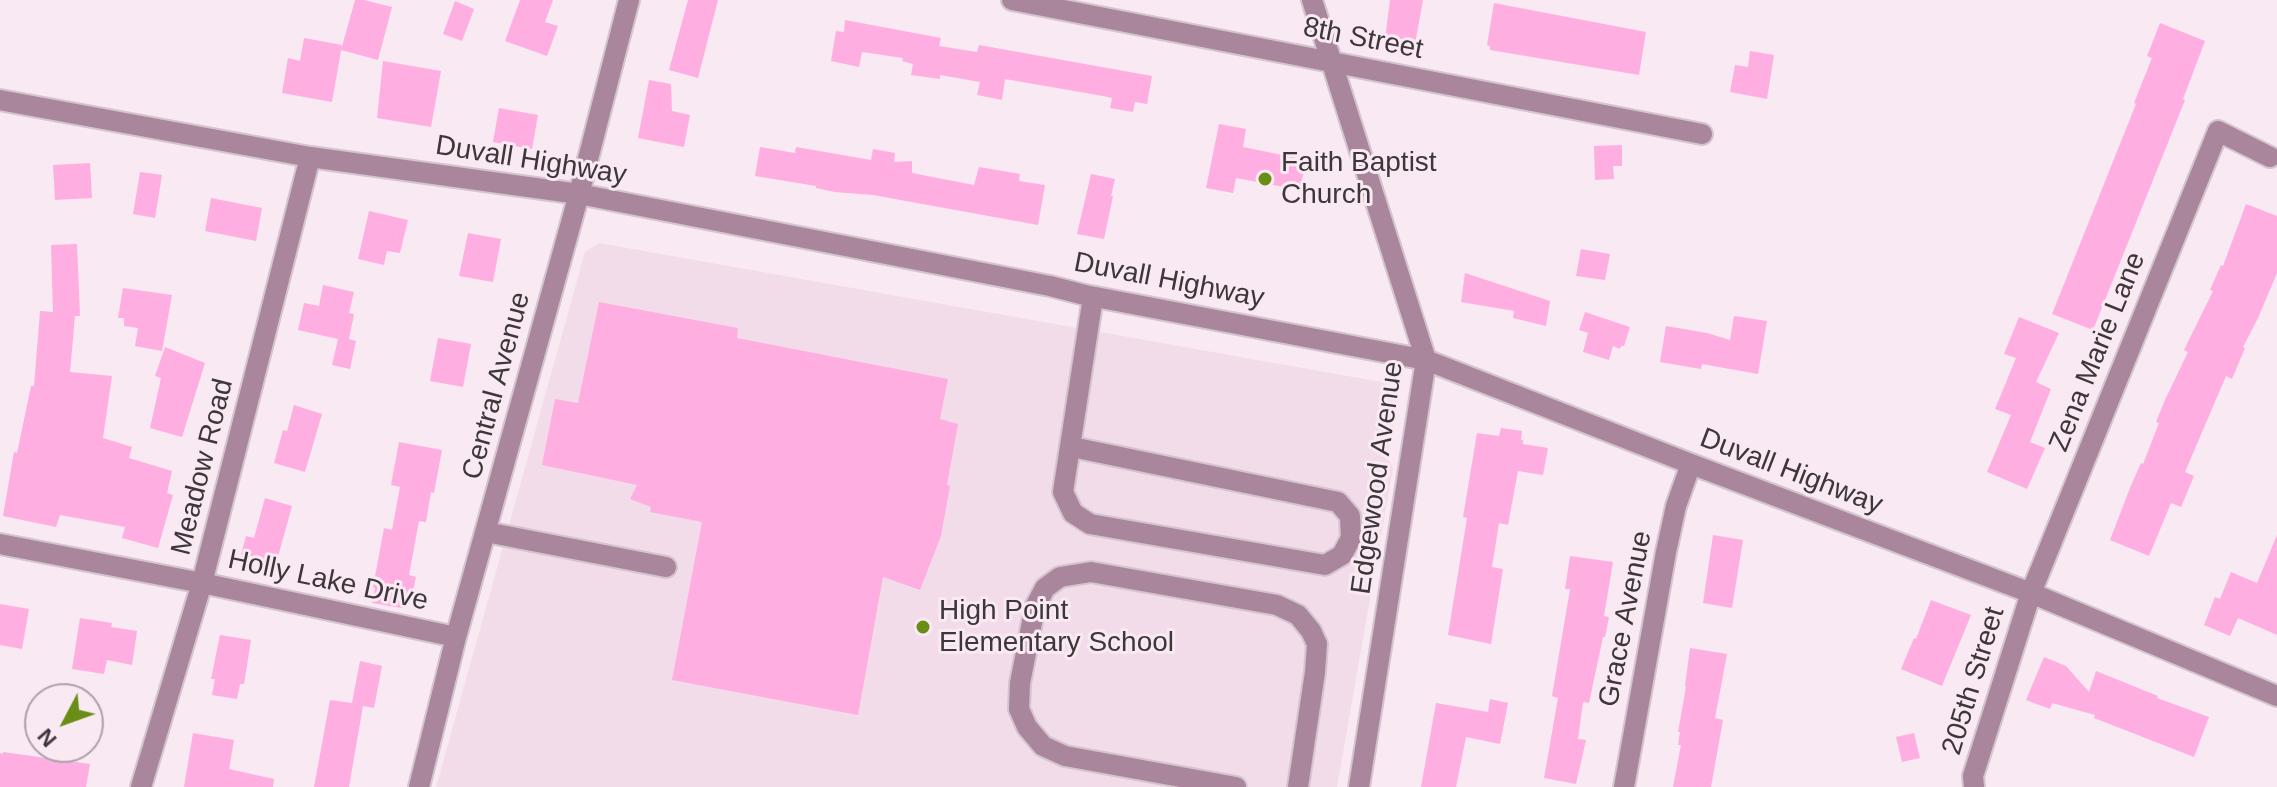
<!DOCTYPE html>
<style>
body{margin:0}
#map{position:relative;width:2277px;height:787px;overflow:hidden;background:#f9e9f2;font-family:Arial,sans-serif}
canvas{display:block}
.north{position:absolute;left:24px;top:683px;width:80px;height:80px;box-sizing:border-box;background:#f9e9f2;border:2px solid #aea2a9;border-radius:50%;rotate:229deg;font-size:22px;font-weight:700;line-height:32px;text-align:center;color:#3d373b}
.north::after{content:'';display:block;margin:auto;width:28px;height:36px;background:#698d15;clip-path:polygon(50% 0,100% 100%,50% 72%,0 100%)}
</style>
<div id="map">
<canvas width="2277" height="787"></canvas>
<div class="north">N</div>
</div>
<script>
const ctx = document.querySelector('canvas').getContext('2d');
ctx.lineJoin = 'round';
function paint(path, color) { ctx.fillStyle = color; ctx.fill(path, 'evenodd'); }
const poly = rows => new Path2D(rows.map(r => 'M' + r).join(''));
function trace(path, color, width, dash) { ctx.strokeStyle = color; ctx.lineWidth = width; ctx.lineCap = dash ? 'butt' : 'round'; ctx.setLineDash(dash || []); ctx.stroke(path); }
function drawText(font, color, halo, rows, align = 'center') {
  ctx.font = font + ' Arial,sans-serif'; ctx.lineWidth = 6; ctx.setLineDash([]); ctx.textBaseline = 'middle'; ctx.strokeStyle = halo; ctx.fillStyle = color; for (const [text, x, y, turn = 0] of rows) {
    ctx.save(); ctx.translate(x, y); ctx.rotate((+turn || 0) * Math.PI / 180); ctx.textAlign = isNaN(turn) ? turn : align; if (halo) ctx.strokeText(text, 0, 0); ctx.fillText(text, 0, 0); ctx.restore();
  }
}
const built = poly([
 [599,243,1387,383,1398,398,1387,457,1393,468,1337,787,436,787,585,252]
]);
const building = poly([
 [355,0,364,0,392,7,378,60,341,50],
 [520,0,553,0,545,22,558,26,547,56,505,41],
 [688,0,718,0,698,78,669,70],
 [1390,0,1423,0,1415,44,1385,39],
 [455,1,474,9,462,41,443,34],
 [1494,3,1646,32,1639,75,1490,50,1490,46,1487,45],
 [845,20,941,38,939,46,977,52,979,45,1152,76,1147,104,1135,102,1133,112,1110,108,1112,98,1103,96,1005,79,1002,100,977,95,980,82,940,75,940,79,911,75,913,64,902,61,903,58,862,52,859,67,831,61,836,31,844,32],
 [2160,23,2205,41,2183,99,2185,100,2093,330,2052,314,2136,104,2134,103,2152,58,2147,56],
 [304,38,342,45,332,102,282,93,288,58,300,61],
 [1750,51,1774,55,1767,99,1730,92,1735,65,1748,67],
 [383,61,441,71,431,127,377,118],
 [649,80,671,84,672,111,690,115,684,147,638,138],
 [499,108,538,115,532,149,493,142],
 [1219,124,1246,129,1243,147,1306,160,1300,190,1236,178,1233,193,1206,188],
 [1622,145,1622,166,1613,166,1614,179,1595,180,1594,146],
 [760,147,795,153,796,147,871,160,873,149,895,153,894,162,912,161,912,173,974,185,979,167,1020,174,1019,181,1045,185,1038,225,873,195,835,192,816,188,816,186,755,176],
 [90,163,92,198,55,200,53,165],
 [140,172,162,175,155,218,133,214],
 [1091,174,1115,179,1111,196,1113,196,1104,239,1077,234],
 [211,198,262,208,256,241,205,231],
 [2246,204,2277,216,2277,273,2258,318,2243,347,2245,348,2232,379,2226,376,2185,472,2194,476,2181,507,2171,503,2149,556,2110,540,2130,488,2141,463,2143,464,2159,423,2156,422,2164,402,2188,352,2184,350,2213,291,2210,290,2221,265,2223,266],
 [369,211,408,220,400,253,387,251,384,265,358,259],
 [468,233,501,239,493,282,459,276],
 [77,244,80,316,75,316,70,372,112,376,103,438,132,447,129,458,172,471,167,493,173,495,158,548,122,538,125,527,60,515,56,527,3,516,14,452,17,453,31,386,34,386,40,311,53,312,51,245],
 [1581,249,1610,254,1605,280,1576,276],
 [1465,273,1550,301,1546,326,1513,318,1514,311,1461,302],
 [323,285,354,292,349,313,354,314,349,339,356,341,350,369,332,365,338,339,298,330,304,303,319,306],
 [123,288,172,295,162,351,135,346,138,328,124,326,124,318,118,318],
 [599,302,738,328,737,338,948,379,940,419,958,424,947,485,950,486,941,536,920,590,883,577,858,715,672,680,702,522,650,512,651,507,630,499,637,485,542,465,555,399,578,403],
 [1585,312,1630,327,1624,346,1621,346,1620,349,1613,346,1609,360,1583,352,1588,333,1579,330],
 [1734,316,1767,321,1758,374,1702,364,1701,369,1660,362,1666,326,1707,333,1730,340],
 [2019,317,2059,333,2036,382,2051,389,2030,442,2045,448,2027,489,1987,472,2011,415,1995,409,2016,358,2004,354],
 [438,338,471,344,463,387,430,381],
 [165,347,205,363,182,437,150,428,161,378,155,376],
 [294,405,322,414,305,472,274,463,283,430,287,431],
 [1501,428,1522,431,1521,440,1523,440,1523,444,1548,448,1543,475,1518,471,1508,525,1499,523,1492,567,1503,569,1491,644,1448,635,1467,518,1463,517,1477,433,1499,436],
 [399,442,442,450,434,493,431,492,426,522,419,521,409,575,416,577,412,595,405,594,402,608,372,603,375,588,373,587,384,528,392,530,400,487,391,485],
 [265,498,292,506,276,564,241,555,246,536,254,538],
 [1713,535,1743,540,1732,608,1703,603],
 [2277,535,2277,635,2238,618,2230,636,2204,625,2215,597,2220,599,2231,572,2257,583],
 [1570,556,1613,562,1604,616,1609,617,1605,637,1603,637,1589,703,1583,702,1578,739,1586,740,1576,784,1544,778,1558,698,1552,696,1570,589,1565,589],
 [1931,600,1971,615,1942,686,1901,669,1914,638,1916,639],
 [0,604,29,609,22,649,0,645],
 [80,618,112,623,111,627,137,631,132,665,107,660,104,674,72,669],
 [220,635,251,640,244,684,240,684,237,699,212,695,215,679,211,679],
 [1690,648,1727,654,1715,718,1723,720,1711,787,1673,787,1681,745,1678,745,1680,732,1678,732,1686,687,1685,686],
 [2044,657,2066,666,2089,692,2096,671,2158,696,2157,698,2209,717,2194,757,2094,718,2095,715,2052,703,2050,709,2026,700],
 [360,661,382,666,374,708,363,706,349,787,314,787,330,700,352,703],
 [1490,699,1508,703,1500,744,1466,737,1456,787,1421,787,1436,703,1488,712],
 [193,733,234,740,229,769,274,779,273,787,184,787],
 [1914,733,1920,758,1902,762,1896,737],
 [3,752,90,764,86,787,0,787,0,753,3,754]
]);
const minor = poly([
 [1012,0,1702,134],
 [1312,0,1426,360,1359,787],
 [0,100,310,157,579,194,1050,286,1085,295,1426,360,1691,464,2031,593,2277,696],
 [1072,447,1338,502,1350,516,1351,538,1342,555,1325,565,1090,524,1073,513,1063,492,1093,297],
 [486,532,666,567],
 [0,544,202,583,456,637],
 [141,787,202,583,310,157],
 [419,787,456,637,579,194,629,0],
 [1236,787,1065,756,1043,746,1027,727,1019,709,1020,683,1035,607,1045,588,1060,577,1091,572,1277,605,1298,615,1311,631,1317,644,1315,672,1298,787],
 [1624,787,1666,552,1676,506,1691,464],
 [1974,787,1973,776,2031,593,2218,131,2270,157]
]);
const markers = [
 [1265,179,8,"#698d15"],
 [923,627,8,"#698d15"]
];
const streetNames = [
 ["8th Street",1363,39,11],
 ["Duvall Highway",531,161,9],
 ["Duvall Highway",1169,281,11],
 ["Zena Marie Lane",2098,352,-68],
 ["Central Avenue",497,386,-75],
 ["Meadow Road",203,467,-76],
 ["Duvall Highway",1791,472,21],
 ["Edgewood Avenue",1378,478,-82],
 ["Holly Lake Drive",328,581,12],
 ["Grace Avenue",1626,619,-79],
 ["205th Street",1974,681,-73]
];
const poiNames = [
 ["Faith Baptist",1281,163],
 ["Church",1281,195],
 ["High Point",939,611],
 ["Elementary School",939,643]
];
paint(built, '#f3dcea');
paint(building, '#ffaee2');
trace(minor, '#d3c5cd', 24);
trace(minor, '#a9869c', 20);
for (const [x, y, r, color] of markers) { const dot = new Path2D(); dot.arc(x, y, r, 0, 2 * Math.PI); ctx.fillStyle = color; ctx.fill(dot); trace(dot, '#f9e9f2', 3); }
drawText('28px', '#3d373b', '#f9e9f2', streetNames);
drawText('28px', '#3d373b', '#f9e9f2', poiNames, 'left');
</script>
